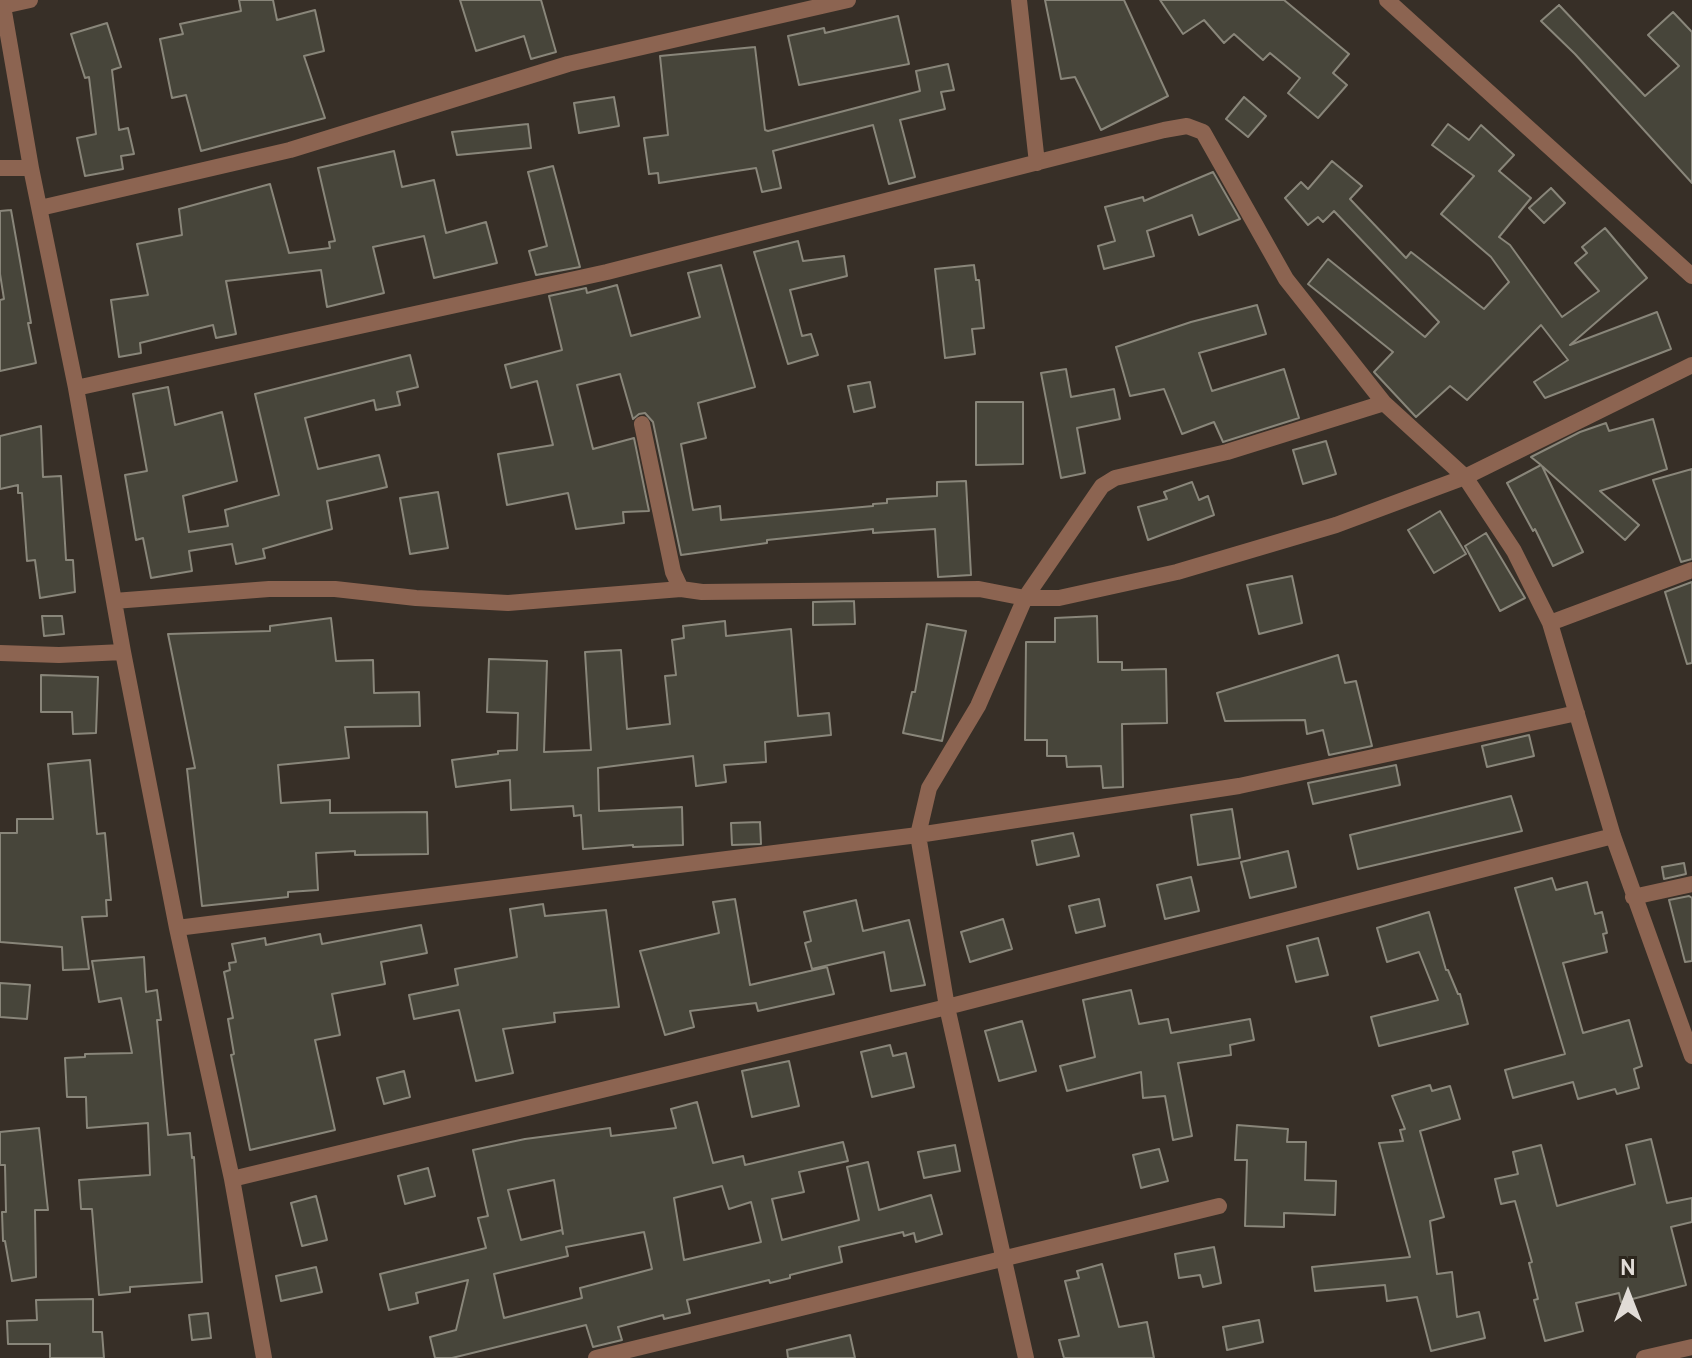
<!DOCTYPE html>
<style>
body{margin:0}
#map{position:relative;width:1692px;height:1358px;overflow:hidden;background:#372f27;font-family:Overpass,sans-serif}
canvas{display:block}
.north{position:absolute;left:1588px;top:1254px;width:80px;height:80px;-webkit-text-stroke:6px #2c261d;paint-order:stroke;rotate:0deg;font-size:22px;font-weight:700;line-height:32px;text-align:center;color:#e1dcd7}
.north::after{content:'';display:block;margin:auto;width:28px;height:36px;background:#e1dcd7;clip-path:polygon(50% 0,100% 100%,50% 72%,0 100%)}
</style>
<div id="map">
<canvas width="1692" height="1358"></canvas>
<div class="north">N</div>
</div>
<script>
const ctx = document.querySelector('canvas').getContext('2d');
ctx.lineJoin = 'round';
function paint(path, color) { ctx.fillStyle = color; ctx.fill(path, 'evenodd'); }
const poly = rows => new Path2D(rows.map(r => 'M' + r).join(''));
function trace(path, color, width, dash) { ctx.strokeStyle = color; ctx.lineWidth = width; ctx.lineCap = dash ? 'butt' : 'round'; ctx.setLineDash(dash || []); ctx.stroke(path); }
const building = poly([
 [239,0,273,0,277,20,315,10,324,51,304,56,325,118,201,151,186,95,172,98,160,39,183,34,180,24,241,11,239,0],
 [460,0,541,0,556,52,531,59,524,36,476,51,460,0],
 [1045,0,1124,0,1168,96,1101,130,1075,77,1061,79,1045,0],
 [1160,0,1284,0,1349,54,1333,73,1347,85,1318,118,1288,93,1300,78,1270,53,1263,60,1234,34,1224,43,1204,20,1183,34,1160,0],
 [1559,5,1645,96,1679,66,1648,35,1673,12,1692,32,1692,183,1575,54,1541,21,1559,5],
 [898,16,909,64,799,85,788,36,824,28,825,33,898,16],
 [107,23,121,67,112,70,119,130,128,128,134,154,121,156,123,169,85,176,77,138,96,134,89,77,85,78,71,34,107,23],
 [755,47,765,130,768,131,920,91,916,71,948,64,954,90,941,92,945,109,900,120,915,177,889,184,873,125,773,151,781,188,762,192,756,168,659,183,658,173,649,174,644,138,668,135,660,56,755,47],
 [614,97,619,126,579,133,574,103,614,97],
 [1244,97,1266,116,1248,137,1226,119,1244,97],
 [528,124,531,148,457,155,452,132,528,124],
 [1448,124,1469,140,1481,125,1514,155,1499,171,1531,198,1499,237,1510,245,1562,317,1599,291,1575,263,1587,253,1582,247,1605,228,1647,278,1570,345,1657,312,1671,349,1545,398,1534,382,1568,360,1541,325,1467,400,1450,386,1416,417,1374,372,1393,352,1308,284,1328,259,1425,337,1439,322,1334,211,1323,222,1318,217,1308,225,1285,198,1301,182,1308,189,1332,161,1362,186,1350,199,1406,258,1411,252,1484,309,1509,282,1491,257,1441,214,1474,176,1432,145,1448,124],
 [394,151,402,187,434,180,446,233,486,222,497,263,434,278,424,236,373,247,384,293,327,307,321,270,226,281,236,334,216,338,213,325,140,343,141,353,119,357,111,300,148,295,137,244,182,235,179,209,270,184,289,253,330,248,329,242,335,241,318,168,394,151],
 [553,166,580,267,536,275,529,251,547,246,528,172,553,166],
 [1213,172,1240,219,1199,235,1192,215,1147,231,1154,256,1104,269,1098,246,1115,241,1105,207,1143,197,1144,201,1213,172],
 [1551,188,1565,203,1544,223,1529,208,1551,188],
 [11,210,31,323,28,323,36,363,0,371,0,300,4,299,0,274,0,211,11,210],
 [798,241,803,261,844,256,847,276,790,290,802,336,811,334,818,355,788,364,754,252,798,241],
 [721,265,755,387,698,403,706,438,681,444,693,510,720,506,721,520,873,506,873,504,887,503,887,499,937,496,937,482,966,481,971,575,938,577,935,529,873,533,873,529,767,540,767,543,681,555,653,422,645,413,639,414,633,419,620,374,577,385,593,449,634,438,649,511,623,512,624,523,576,529,568,493,507,505,498,454,553,445,537,381,511,388,505,365,562,350,549,296,586,288,587,293,617,285,631,336,700,317,688,273,721,265],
 [974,265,976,280,979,280,984,328,972,329,975,354,945,358,935,269,974,265],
 [1257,305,1266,334,1199,353,1212,391,1284,369,1299,418,1223,442,1214,422,1182,434,1164,389,1130,396,1116,347,1191,322,1257,305],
 [410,355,418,387,397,392,400,405,376,410,374,400,305,418,318,469,379,455,387,487,327,501,332,529,263,549,265,558,236,564,232,544,189,551,192,571,151,578,143,538,136,540,125,475,147,471,133,394,168,387,175,425,222,412,237,481,183,496,189,532,228,526,225,510,279,495,255,394,410,355],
 [1066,369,1071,397,1114,389,1120,419,1077,428,1085,473,1061,478,1041,373,1066,369],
 [870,382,875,407,854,412,848,386,870,382],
 [976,402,1023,402,1023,464,976,465,976,402],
 [1653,419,1667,469,1600,491,1639,525,1625,540,1542,466,1583,552,1553,566,1535,529,1533,531,1507,483,1541,465,1531,457,1580,432,1606,423,1609,431,1653,419],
 [41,426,43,477,61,476,66,560,73,560,75,592,40,598,35,560,27,561,22,493,18,493,18,485,0,489,0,436,41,426],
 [1326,441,1336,474,1303,484,1293,450,1326,441],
 [1692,469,1692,559,1681,562,1653,480,1692,469],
 [1192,482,1199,500,1208,496,1214,515,1148,540,1138,507,1167,499,1164,492,1192,482],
 [438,492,448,548,410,554,400,498,438,492],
 [1440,511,1466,554,1434,573,1408,530,1440,511],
 [1486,533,1525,598,1500,611,1465,546,1486,533],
 [1292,576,1302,623,1259,634,1247,585,1292,576],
 [1692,582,1692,663,1687,664,1665,592,1692,582],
 [854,601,855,624,813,625,813,602,854,601],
 [42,616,62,616,64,634,44,636,42,616],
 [1097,616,1098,662,1122,662,1122,670,1166,669,1167,723,1122,724,1123,787,1103,788,1101,766,1067,767,1066,756,1047,756,1047,740,1025,740,1026,642,1055,642,1055,618,1097,616],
 [331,618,336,661,373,660,374,693,419,692,420,726,345,727,349,758,278,765,281,803,330,800,330,813,427,812,428,854,355,855,355,851,316,853,318,890,288,892,288,897,202,906,187,769,195,768,168,634,270,631,270,626,331,618],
 [725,621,726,636,791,629,798,716,829,713,831,735,765,742,766,762,724,765,726,782,696,786,693,756,598,768,599,811,682,807,683,845,633,847,633,845,583,849,581,815,574,816,573,806,511,810,510,780,456,787,452,760,498,754,498,751,517,750,518,713,487,712,489,659,547,661,544,752,591,750,585,652,621,650,627,729,670,724,665,676,676,675,672,640,684,638,683,626,725,621],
 [927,624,966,631,942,741,903,733,912,692,915,692,927,624],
 [1338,655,1345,683,1356,681,1372,746,1329,755,1323,730,1307,734,1305,720,1225,721,1217,693,1338,655],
 [41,675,98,677,96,733,73,734,72,712,41,712,41,675],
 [1529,735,1534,756,1487,767,1482,746,1529,735],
 [90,760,97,834,105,833,111,900,106,900,107,916,82,917,89,969,63,970,62,947,0,942,0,833,17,833,17,819,53,819,48,764,90,760],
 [1396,765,1400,785,1313,804,1308,783,1396,765],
 [1511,796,1522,831,1358,869,1350,835,1511,796],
 [1232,809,1240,858,1198,865,1191,815,1232,809],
 [760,822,761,844,732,845,731,823,760,822],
 [1073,833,1079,856,1037,865,1032,841,1073,833],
 [1288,851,1296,887,1250,898,1241,862,1288,851],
 [1684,863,1686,874,1664,879,1662,867,1684,863],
 [1191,877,1199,911,1165,919,1157,885,1191,877],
 [1552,878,1556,890,1587,882,1595,914,1602,912,1607,933,1603,934,1607,952,1563,963,1583,1033,1629,1020,1642,1066,1634,1069,1639,1088,1617,1094,1615,1089,1578,1099,1573,1082,1513,1098,1505,1070,1565,1054,1515,888,1552,878],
 [1689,896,1692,898,1692,961,1685,962,1669,900,1689,896],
 [735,899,750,985,827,967,834,994,758,1011,756,1003,690,1011,694,1027,665,1035,640,951,719,933,713,902,735,899],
 [1099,899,1105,926,1076,933,1069,906,1099,899],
 [856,900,863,931,909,920,925,985,891,991,884,952,812,969,805,943,811,941,804,912,856,900],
 [543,904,545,916,606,910,619,1007,554,1013,555,1022,503,1029,513,1073,476,1081,459,1010,414,1019,409,995,458,985,455,969,517,957,510,909,543,904],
 [1429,912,1446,970,1448,970,1458,994,1460,994,1468,1024,1379,1046,1371,1017,1438,1000,1419,952,1387,962,1377,928,1429,912],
 [1003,919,1012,949,970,962,961,932,1003,919],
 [421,925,427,953,381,962,385,984,332,994,340,1035,315,1040,335,1130,250,1150,231,1055,234,1054,228,1019,233,1018,224,972,230,970,229,963,236,962,232,944,265,938,266,945,320,934,322,944,421,925],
 [1318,938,1328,975,1296,982,1287,946,1318,938],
 [144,957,146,992,157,990,161,1020,157,1020,168,1135,190,1133,192,1158,194,1157,202,1282,130,1287,130,1292,99,1295,92,1209,81,1209,79,1180,150,1175,148,1123,87,1128,86,1097,67,1097,65,1058,85,1057,85,1054,132,1053,121,998,99,1002,92,961,144,957],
 [0,983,30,985,27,1019,0,1017,0,983],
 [1131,990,1139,1024,1168,1019,1171,1033,1250,1019,1254,1040,1230,1045,1231,1055,1178,1063,1192,1136,1173,1140,1165,1096,1143,1098,1141,1072,1067,1091,1060,1066,1095,1057,1083,1000,1131,990],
 [1022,1021,1036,1071,999,1081,985,1031,1022,1021],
 [890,1045,893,1056,906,1053,914,1087,872,1097,861,1052,890,1045],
 [789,1061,799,1106,752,1117,742,1071,789,1061],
 [404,1071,410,1097,384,1104,377,1078,404,1071],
 [1430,1085,1432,1091,1450,1086,1460,1119,1420,1131,1444,1217,1430,1221,1437,1274,1452,1272,1457,1317,1479,1312,1485,1338,1431,1351,1417,1297,1387,1301,1385,1285,1315,1291,1312,1267,1410,1257,1379,1143,1403,1141,1400,1130,1405,1129,1392,1096,1430,1085],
 [697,1102,713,1163,743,1156,745,1165,843,1142,848,1161,799,1172,804,1192,772,1199,782,1240,859,1220,847,1167,868,1162,879,1210,931,1195,942,1234,916,1242,914,1233,904,1236,903,1232,839,1247,842,1262,790,1275,790,1278,770,1283,769,1280,687,1300,690,1313,664,1319,663,1315,618,1327,622,1340,593,1347,586,1325,452,1358,435,1358,430,1337,456,1330,468,1280,416,1293,418,1303,389,1310,380,1274,486,1248,478,1218,488,1216,473,1150,525,1139,610,1128,611,1136,676,1128,671,1109,697,1102],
 [554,1180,563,1234,562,1230,521,1240,508,1190,554,1180],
 [722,1186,729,1209,751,1202,761,1242,684,1260,674,1198,722,1186],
 [644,1232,652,1269,580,1288,582,1298,504,1318,494,1274,568,1256,566,1247,644,1232],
 [1237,1125,1288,1129,1287,1142,1306,1142,1305,1180,1336,1181,1335,1215,1284,1213,1284,1227,1245,1226,1247,1160,1235,1160,1237,1125],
 [39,1128,48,1210,35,1210,36,1277,12,1281,5,1241,3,1241,2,1212,6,1212,5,1165,0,1165,0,1132,39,1128],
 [1651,1139,1667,1203,1692,1198,1692,1222,1671,1227,1686,1285,1621,1302,1619,1293,1576,1303,1583,1331,1545,1341,1534,1300,1538,1299,1529,1263,1532,1262,1515,1201,1501,1204,1495,1179,1518,1174,1513,1152,1541,1145,1557,1206,1635,1184,1626,1145,1651,1139],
 [955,1145,960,1171,924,1178,918,1152,955,1145],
 [1159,1149,1168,1181,1141,1188,1133,1155,1159,1149],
 [428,1168,435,1196,405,1204,398,1176,428,1168],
 [316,1196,327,1240,302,1246,291,1203,316,1196],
 [1214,1247,1221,1283,1203,1287,1200,1275,1179,1278,1175,1254,1214,1247],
 [1102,1264,1119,1327,1147,1322,1154,1358,1064,1358,1059,1340,1079,1336,1065,1281,1079,1278,1077,1271,1102,1264],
 [316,1267,322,1292,281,1301,276,1276,316,1267],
 [93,1299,93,1332,102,1332,104,1358,50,1358,50,1344,8,1344,7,1321,37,1320,36,1300,93,1299],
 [208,1313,211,1338,192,1340,189,1315,208,1313],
 [1259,1320,1263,1342,1227,1350,1223,1327,1259,1320],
 [850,1335,855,1358,788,1358,787,1350,850,1335]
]);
const street = poly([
 [2,0,31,168,76,388,123,652,177,928,232,1179,264,1358],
 [1019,0,1037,163],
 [1387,0,1692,276],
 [3,6,30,0],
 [0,168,31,168],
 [40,208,290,150,568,64,848,0],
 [76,388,607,272,1164,130,1187,126,1203,132,1286,279,1384,403,1465,477,1514,551,1550,623,1613,836,1692,1056],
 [642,424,673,572,681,589],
 [114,601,269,589,335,589,416,598,508,603,681,589,702,592,979,589,1025,598,1059,598,1177,572,1336,525,1465,477,1692,365],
 [1550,623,1692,570],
 [0,653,59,655,123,652],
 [1633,897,1692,884],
 [177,928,918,835,1239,786,1577,713],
 [232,1179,947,1007,1613,836],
 [596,1358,1219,1206],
 [1026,1358,947,1007,918,835,929,788,978,706,1025,598,1102,486,1115,478,1227,452,1384,403],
 [1644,1358,1692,1347]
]);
paint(building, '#47453a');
trace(building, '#89867a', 2);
trace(street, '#8c6451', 16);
</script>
